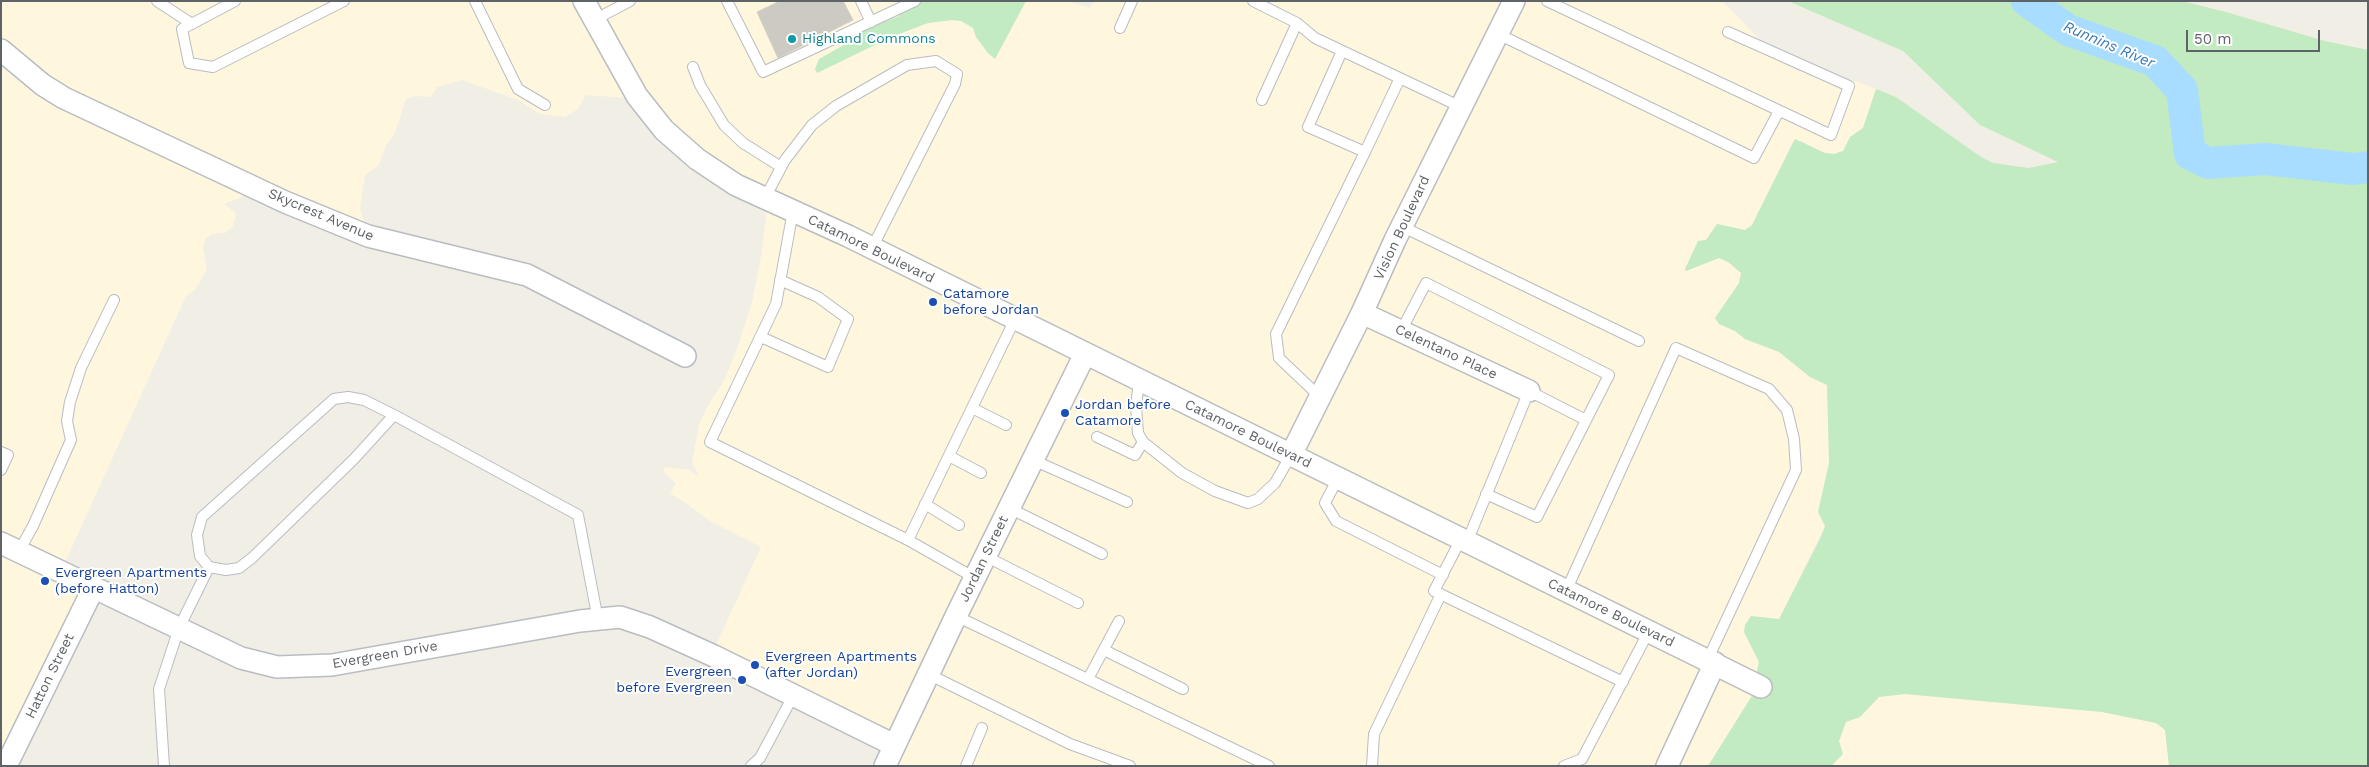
<!DOCTYPE html>
<style>
body{margin:0}
#map{position:relative;width:2369px;height:767px;overflow:hidden;background:#f1eee6;font-family:"Work Sans",sans-serif}
canvas{display:block}
.frame{position:absolute;inset:0;border:2px solid #5e6368;pointer-events:none}
.scale{position:absolute;left:2186px;top:30px;width:134px;height:22px;box-sizing:border-box;border:2px solid #5e6368;border-top:0;padding-left:6px;font-size:15px;line-height:18px;white-space:nowrap;color:#5e6368;-webkit-text-stroke:4px #fff;paint-order:stroke}
</style>
<div id="map">
<canvas width="2369" height="767"></canvas>
<div class="frame"></div>
<div class="scale">50 m</div>
</div>
<script>
const ctx = document.querySelector('canvas').getContext('2d');
ctx.lineJoin = 'round';
function paint(path, color) { ctx.fillStyle = color; ctx.fill(path, 'evenodd'); }
const poly = rows => new Path2D(rows.map(r => 'M' + r).join(''));
function trace(path, color, width, dash) { ctx.strokeStyle = color; ctx.lineWidth = width; ctx.lineCap = dash ? 'butt' : 'round'; ctx.setLineDash(dash || []); ctx.stroke(path); }
function drawText(font, color, halo, rows, align = 'center') {
  ctx.font = font + ' "Work Sans",sans-serif'; ctx.lineWidth = 4; ctx.setLineDash([]); ctx.textBaseline = 'middle'; ctx.strokeStyle = halo; ctx.fillStyle = color; for (const [text, x, y, turn = 0] of rows) {
    ctx.save(); ctx.translate(x, y); ctx.rotate((+turn || 0) * Math.PI / 180); ctx.textAlign = isNaN(turn) ? turn : align; if (halo) ctx.strokeText(text, 0, 0); ctx.fillText(text, 0, 0); ctx.restore();
  }
}
const commercial = poly([
 [1,1,900,1,900,16,869,27,843,47,818,73,891,37,928,23,952,20,961,21,973,28,976,37,988,53,995,59,1026,1,1067,1,1090,8,1094,1,1722,1,1770,50,1798,71,1826,74,1858,82,1876,89,1863,128,1850,137,1843,151,1834,154,1825,153,1801,141,1793,141,1752,225,1745,230,1717,224,1706,240,1698,241,1686,271,1719,258,1728,262,1741,273,1739,283,1715,318,1719,324,1735,331,1745,339,1779,352,1810,377,1827,385,1829,463,1818,512,1825,526,1779,619,1751,616,1744,632,1759,662,1754,684,1755,691,1708,766,883,766,891,745,711,656,761,547,710,521,686,503,670,494,676,483,665,474,663,467,689,470,700,477,692,463,699,425,706,409,725,379,738,346,752,302,761,256,768,201,628,98,585,95,578,109,565,117,540,114,518,100,462,80,437,87,431,97,414,96,406,99,395,133,387,144,378,166,365,175,360,209,364,221,347,223,253,188,239,198,224,204,236,213,233,226,225,233,212,234,205,239,203,248,207,270,195,290,186,296,62,569,94,586,1,766],
 [1905,694,2102,712,2156,723,2165,730,2169,766,1831,766,1843,754,1839,741,1846,722,1860,717,1879,697]
]);
const green = poly([
 [900,1,1026,1,995,59,988,53,976,37,973,28,961,21,952,20,928,23,891,37,817,73,815,69,819,59,849,42,854,27,877,25,899,16],
 [1788,1,2182,1,2226,12,2325,41,2368,50,2368,766,2169,766,2165,730,2156,723,2102,712,1905,694,1879,697,1860,717,1846,722,1839,741,1843,754,1831,766,1708,766,1755,691,1754,684,1759,662,1744,632,1745,625,1751,616,1779,619,1821,537,1825,526,1818,512,1829,463,1827,385,1810,377,1779,352,1745,339,1735,331,1719,324,1715,318,1739,283,1741,273,1728,262,1719,258,1686,271,1685,269,1698,241,1706,240,1717,224,1745,230,1752,225,1795,139,1825,153,1834,154,1843,151,1850,137,1863,128,1876,89,1896,97,1981,157,1993,163,2029,168,2058,162,1980,125,1903,51]
]);
const river = poly([
 [2027,1,2068,30,2155,61,2182,90,2190,154,2208,163,2265,159,2353,169,2368,167]
]);
const building = poly([
 [780,1,843,1,853,20,778,58,757,12,780,1]
]);
const lane = poly([
 [157,1,192,24],
 [235,1,182,29,189,63,213,67,344,1],
 [475,1,518,89,545,105],
 [727,1,763,72,915,1],
 [861,1,871,22],
 [1253,1,1297,23,1315,38,1461,107],
 [1547,1,1831,135,1849,86,1728,32],
 [594,20,630,1],
 [1120,28,1132,1],
 [1498,34,1754,158,1779,111],
 [1342,51,1308,127,1365,152,1400,78],
 [693,67,700,85,724,125,743,143,781,167],
 [1262,100,1297,23],
 [765,198,785,160,812,125,836,106,907,65,936,61,957,74,955,84,872,248],
 [793,211,776,304,710,442,908,540],
 [1401,226,1639,341],
 [1401,331,1426,283,1609,375,1537,517,1486,494],
 [761,337,828,367,848,319,818,297,780,280],
 [1139,381,1136,406,1138,433,1143,442,1182,473,1215,491,1248,503,1258,499,1275,483,1291,455],
 [1320,397,1279,358,1276,334,1365,152],
 [972,408,1006,425],
 [394,415,354,459,252,558,239,568,226,570,209,567,200,556,197,535,202,517,334,399,348,397,364,400,394,415,578,515,598,620],
 [1097,437,1135,455,1143,442],
 [1,452,8,455,1,470],
 [949,456,981,473],
 [1033,460,1127,502],
 [1338,478,1325,503,1336,521,1443,575],
 [925,504,959,525],
 [1009,508,1102,554],
 [1461,539,1434,591,1623,682],
 [1467,542,1529,391,1586,420],
 [19,551,33,526,71,440,67,421,70,402,81,368,114,300],
 [985,556,1078,603],
 [975,578,908,540,1015,319],
 [1566,591,1676,348,1769,389,1787,410,1794,439,1796,470,1708,659],
 [956,616,1269,766],
 [1104,650,1183,689],
 [928,674,1070,744,1130,766],
 [1088,679,1119,621],
 [164,766,159,689,179,628,209,567],
 [751,766,760,758,793,696],
 [966,766,982,728],
 [1372,766,1374,734,1441,594],
 [1564,766,1582,759,1649,631]
]);
const street = poly([
 [584,1,637,96,664,130,697,159,736,185,848,236,1761,687],
 [1,50,43,85,64,98,285,202,368,236,527,275,685,356],
 [1362,313,1529,391],
 [1291,455,1362,313,1395,240,1514,1],
 [1,543,241,658,277,667,332,665,580,621,620,617,650,627,714,656,894,745],
 [6,766,94,587],
 [885,766,956,616,1085,354],
 [1667,766,1715,663]
]);
const markers = [
 [792,39,5,"#0f9aa8"],
 [933,302,5,"#1a4fb4"],
 [1065,413,5,"#1a4fb4"],
 [45,581,5,"#1a4fb4"],
 [755,665,5,"#1a4fb4"],
 [742,680,5,"#1a4fb4"]
];
const cultureNames = [
 ["Highland Commons",802,39]
];
const streetNames = [
 ["Skycrest Avenue",321,215,23],
 ["Vision Boulevard",1402,228,-65],
 ["Catamore Boulevard",871,249,26],
 ["Celentano Place",1446,352,25],
 ["Catamore Boulevard",1248,434,26],
 ["Jordan Street",984,559,-64],
 ["Catamore Boulevard",1611,613,26],
 ["Evergreen Drive",385,655,-10],
 ["Hatton Street",50,676,-64]
];
const transitNames = [
 ["Catamore",943,294],
 ["before Jordan",943,310],
 ["Jordan before",1075,405],
 ["Catamore",1075,421],
 ["Evergreen Apartments",55,573],
 ["(before Hatton)",55,589],
 ["Evergreen Apartments",765,657],
 ["(after Jordan)",765,673],
 ["Evergreen",732,672,"right"],
 ["before Evergreen",732,688,"right"]
];
const waterNames = [
 ["Runnins River",2109,45,23]
];
paint(commercial, '#fff6de');
paint(green, '#c3ebc1');
trace(river, '#a9ddff', 32);
paint(building, '#cdc9c3');
trace(building, '#d7d0c4', 1);
trace(lane, '#b9bcc1', 12);
trace(street, '#b9bcc1', 24);
trace(lane, '#fff', 10);
trace(street, '#fff', 21);
for (const [x, y, r, color] of markers) { const dot = new Path2D(); dot.arc(x, y, r, 0, 2 * Math.PI); ctx.fillStyle = color; ctx.fill(dot); trace(dot, '#fff', 2); }
drawText('14px', '#0d838f', '#fff', cultureNames, 'left');
drawText('14px', '#5e6368', '#fff', streetNames);
drawText('14px', '#164399', '#fff', transitNames, 'left');
drawText('italic 15px', '#3779b3', '#fff', waterNames);
</script>
